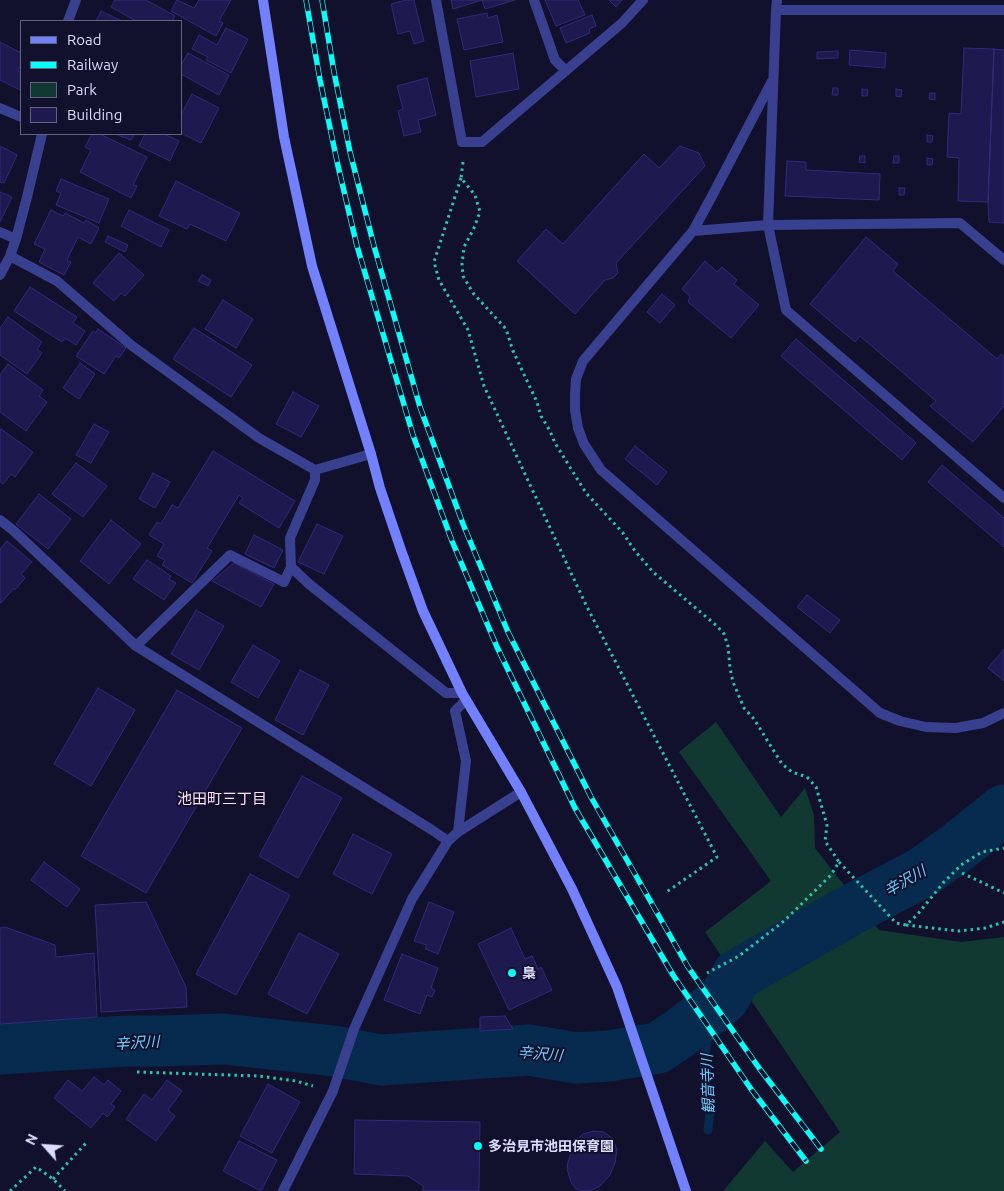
<!DOCTYPE html>
<meta charset="utf-8">
<style>
body{margin:0}
#map{position:relative;width:1004px;height:1191px;overflow:hidden;background:#11102d;font-family:Ubuntu,sans-serif}
canvas{display:block}
.legend{position:absolute;left:20px;top:20px;width:162px;height:115px;box-sizing:border-box;background:#11102d;border:1px solid #626281;margin:0;padding:6px 9px;list-style:none;font-size:15px;color:#dcdcff}
.legend li{display:flex;align-items:center;gap:10px;height:25px}
.legend b{width:25px;border:1px solid #626281}
.north{position:absolute;left:20px;top:1121px;width:50px;height:50px;-webkit-text-stroke:4px #11102d;paint-order:stroke;rotate:296deg;font-size:14px;font-weight:700;line-height:20px;text-align:center;color:#dcdcff}
.north::after{content:'';display:block;margin:auto;width:18px;height:22px;background:#dcdcff;clip-path:polygon(50% 0,100% 100%,50% 72%,0 100%)}
</style>
<div id="map">
<canvas width="1004" height="1191"></canvas>
<ul class="legend">
<li><b style="height:6px;background:#7381ff"></b>Road</li>
<li><b style="height:6px;background:#08fff8"></b>Railway</li>
<li><b style="height:14px;background:#123832"></b>Park</li>
<li><b style="height:14px;background:#1e1a50"></b>Building</li>
</ul>
<div class="north">N</div>
</div>
<script>
const ctx = document.querySelector('canvas').getContext('2d');
ctx.lineJoin = 'round';
function paint(path, color) { ctx.fillStyle = color; ctx.fill(path, 'evenodd'); }
const poly = rows => new Path2D(rows.map(r => 'M' + r).join(''));
function trace(path, color, width, dash) { ctx.strokeStyle = color; ctx.lineWidth = width; ctx.lineCap = dash ? 'butt' : 'round'; ctx.setLineDash(dash || []); ctx.stroke(path); }
function drawText(font, color, halo, rows, align = 'center') {
  ctx.font = font + ' Ubuntu,"Noto Sans JP",sans-serif'; ctx.lineWidth = 4; ctx.setLineDash([]); ctx.textBaseline = 'middle'; ctx.strokeStyle = halo; ctx.fillStyle = color; for (const [text, x, y, turn = 0] of rows) {
    ctx.save(); ctx.translate(x, y); ctx.rotate((+turn || 0) * Math.PI / 180); ctx.textAlign = isNaN(turn) ? turn : align; if (halo) ctx.strokeText(text, 0, 0); ctx.fillText(text, 0, 0); ctx.restore();
  }
}
const green = poly([
 [716,722,781,817,805,788,814,815,815,848,879,930,961,942,1004,937,1004,1191,723,1191,765,1141,793,1172,840,1132,705,932,771,881,679,752]
]);
const stream = poly([
 [708,1130,710,1111,704,1068,707,1038,713,1021,711,1009]
]);
const river = poly([
 [0,1049,126,1041,160,1041,223,1039,334,1051,381,1060,529,1050,576,1058,609,1056,658,1048,683,1031,711,1009,724,998,737,975,849,911,923,872,959,846,1004,810]
]);
const building = poly([
 [115,0,146,0,175,16,172,21,136,21,111,7,115,0],
 [177,0,194,8,199,0,231,0,219,21,223,23,216,36,171,11,177,0],
 [406,0,414,0,424,41,414,44,410,31,398,34,391,4,406,0],
 [451,0,482,0,453,9,451,0],
 [482,0,515,0,485,9,482,0],
 [545,0,578,0,585,15,556,26,545,0],
 [609,0,622,0,616,7,609,0],
 [101,11,122,21,96,21,101,11],
 [487,13,488,18,497,15,503,42,464,50,457,19,487,13],
 [592,15,596,26,589,29,590,33,566,43,560,28,592,15],
 [226,28,248,39,231,73,206,60,208,57,192,49,199,35,217,45,226,28],
 [0,42,21,53,21,64,18,71,21,73,21,86,20,90,0,80,0,42],
 [964,48,994,49,988,202,958,201,959,158,947,157,949,113,961,114,964,48],
 [994,49,1004,50,1004,223,989,222,988,202,994,49],
 [850,50,886,53,885,68,849,65,850,50],
 [838,51,838,58,817,59,817,52,838,51],
 [188,53,229,75,219,95,181,74,181,65,188,53],
 [513,53,519,89,476,97,470,61,513,53],
 [427,78,436,115,418,120,421,132,404,136,398,111,403,109,397,86,427,78],
 [833,88,838,88,838,95,832,95,833,88],
 [862,89,868,90,867,96,862,96,862,89],
 [896,89,902,90,901,97,896,96,896,89],
 [930,93,935,93,935,100,929,99,930,93],
 [192,94,219,108,201,143,181,133,181,115,192,94],
 [92,134,100,134,147,157,133,185,137,186,131,198,80,172,91,150,85,147,92,134],
 [115,134,135,134,131,140,115,134],
 [145,134,164,134,179,141,170,161,139,146,145,134],
 [927,135,933,136,932,142,927,142,927,135],
 [0,146,17,155,4,183,0,182,0,146],
 [680,146,699,153,705,166,616,263,618,273,613,278,605,280,575,314,517,261,546,229,563,244,644,154,659,168,680,146],
 [860,156,865,156,865,163,859,162,860,156],
 [894,156,899,156,899,163,893,163,894,156],
 [927,158,933,159,932,165,927,165,927,158],
 [787,161,806,162,806,170,880,174,879,200,785,196,787,161],
 [61,179,109,199,99,223,56,205,61,193,56,191,61,179],
 [176,181,240,213,226,241,190,224,187,229,159,216,176,181],
 [899,188,905,188,904,195,899,195,899,188],
 [0,192,12,197,0,222,0,192],
 [51,210,63,216,65,213,84,223,86,220,99,228,91,244,78,237,67,260,71,262,64,275,39,262,45,249,34,244,51,210],
 [129,210,169,230,161,247,121,226,129,210],
 [108,236,128,245,125,252,105,242,108,236],
 [866,237,898,264,893,271,997,359,1001,354,1004,356,1004,406,973,442,930,406,936,401,860,336,855,342,810,304,866,237],
 [119,253,144,275,125,296,121,293,114,301,93,283,119,253],
 [705,261,717,272,722,267,737,280,734,284,759,305,731,338,688,302,690,296,682,289,705,261],
 [202,275,211,280,208,286,198,281,202,275],
 [30,287,77,317,73,323,85,331,76,345,65,338,62,342,14,311,30,287],
 [662,294,675,305,660,323,647,312,662,294],
 [223,300,253,319,236,348,205,329,223,300],
 [8,317,42,342,37,349,42,353,27,374,0,355,0,328,8,317],
 [194,328,252,365,231,397,173,359,194,328],
 [98,329,126,348,119,358,116,356,104,374,76,356,93,331,95,333,98,329],
 [796,339,916,443,902,460,781,356,796,339],
 [80,363,95,374,79,399,63,388,80,363],
 [8,364,43,390,39,396,47,402,26,431,0,412,0,375,8,364],
 [293,392,319,406,301,437,276,424,293,392],
 [94,424,109,432,91,463,76,455,94,424],
 [1,429,33,452,15,477,11,474,3,484,0,482,0,431,1,429],
 [635,446,667,472,657,485,625,459,635,446],
 [213,451,295,501,279,528,239,503,243,498,239,495,207,548,212,551,192,583,162,565,165,560,157,556,164,544,149,535,157,522,161,524,172,505,178,508,213,451],
 [76,463,107,486,83,517,52,494,76,463],
 [942,465,1004,518,1004,547,928,482,942,465],
 [153,473,170,482,155,508,139,499,153,473],
 [39,494,71,519,48,549,16,524,39,494],
 [111,520,141,544,109,584,80,561,111,520],
 [317,524,343,536,324,574,298,562,317,524],
 [254,535,283,550,274,568,245,554,254,535],
 [7,541,32,562,21,574,25,578,15,590,14,588,1,603,0,602,0,549,7,541],
 [147,560,171,576,169,579,176,583,164,600,133,579,147,560],
 [234,563,274,584,261,607,212,581,234,563],
 [807,595,840,620,830,633,797,607,807,595],
 [196,610,224,626,199,670,171,654,196,610],
 [253,645,280,661,258,698,231,682,253,645],
 [1004,649,1004,681,988,668,1004,649],
 [300,670,329,685,303,735,275,720,300,670],
 [98,688,135,710,91,786,54,764,98,688],
 [177,690,242,728,146,893,81,856,177,690],
 [302,776,342,798,298,878,259,856,302,776],
 [353,834,392,854,372,894,333,874,353,834],
 [44,862,80,889,67,907,31,880,44,862],
 [250,874,290,895,236,995,196,974,250,874],
 [146,902,186,987,187,1007,101,1012,95,905,146,902],
 [429,902,454,912,438,954,425,949,427,945,414,941,429,902],
 [5,927,55,945,56,957,94,953,97,1017,0,1024,0,928,5,927],
 [511,928,525,959,532,956,538,969,541,967,552,990,509,1010,478,944,511,928],
 [299,933,339,954,307,1014,268,994,299,933],
 [402,954,438,968,431,988,435,990,432,997,427,995,420,1014,384,1000,402,954],
 [505,1016,513,1029,480,1031,480,1017,505,1016],
 [94,1077,104,1085,108,1080,121,1091,111,1104,115,1107,107,1117,103,1113,91,1128,54,1098,68,1080,82,1091,94,1077],
 [167,1080,182,1091,168,1110,175,1116,156,1141,126,1119,144,1094,152,1100,167,1080],
 [268,1084,300,1102,272,1153,240,1136,268,1084],
 [355,1120,480,1122,479,1191,423,1191,423,1186,408,1176,354,1174,355,1120],
 [594,1131,604,1132,613,1139,617,1150,615,1163,610,1175,600,1186,590,1191,580,1191,575,1188,571,1182,567,1169,568,1162,575,1142,583,1134,594,1131],
 [239,1141,277,1160,261,1191,223,1171,239,1141]
]);
const path = poly([
 [463,162,461,178,475,195,480,212,474,228,464,247,462,264,463,276,473,293,506,329,513,351,537,402,541,416,550,431,555,443,586,493,623,533,635,551,653,572,717,626,724,634,728,646,730,668,733,682,744,708,754,719,782,764,792,772,807,777,816,787,827,825,825,841,839,862,831,875,784,921,739,956,707,973],
 [461,178,434,262,439,280,468,330,484,386,586,605,717,857,665,893],
 [839,862,896,923,906,925,917,915,944,882,961,865,982,852,1004,848],
 [962,873,1004,893],
 [906,925,959,931,985,928,1004,922],
 [137,1072,259,1076,296,1081,313,1086],
 [53,1179,86,1143],
 [10,1191,36,1167,53,1179,65,1191]
]);
const lane = poly([
 [777,0,776,10,1004,10],
 [776,10,768,225,786,310,1004,498],
 [693,231,712,196,772,81],
 [1004,260,960,223,768,225,693,231,583,361,576,379,575,394,575,410,578,428,584,444,601,470,880,713,900,721,926,727,956,728,983,723,1004,713],
 [291,567,309,584,446,693,462,693],
 [136,646,230,555,284,582,291,567,290,538,315,480,315,470],
 [458,832,466,761,455,711,466,700]
]);
const street = poly([
 [436,0,462,142,482,142,622,23,643,0],
 [534,0,555,60,566,71],
 [68,21,76,0],
 [0,108,21,117],
 [0,232,16,239],
 [10,256,57,281,131,345,259,438,315,470,371,454],
 [0,275,10,256,16,239,27,197,42,134],
 [0,520,14,531,136,646,432,830,448,841,458,832,521,792],
 [283,1191,333,1091,354,1029,412,899,448,841]
]);
const secondary = poly([
 [263,0,284,137,312,266,371,454,380,488,401,550,423,611,462,693,521,792,572,889,617,987,686,1191]
]);
const rail = poly([
 [306,0,320,80,338,166,357,246,413,435,452,541,497,647,575,808,673,975,751,1089,806,1161],
 [322,0,334,72,350,152,374,246,420,407,463,524,508,632,591,797,688,967,759,1068,821,1149]
]);
const markers = [
 [512,973,5,"#08fff8"],
 [478,1146,5,"#08fff8"]
];
const poiNames = [
 ["梟",522,973],
 ["多治見市池田保育園",488,1146]
];
const neighbourhoodNames = [
 ["池田町三丁目",222,799]
];
const waterNames = [
 ["辛沢川",905,881,-30],
 ["辛沢川",137,1043,-3],
 ["辛沢川",540,1054,5],
 ["観音寺川",708,1084,-92]
];
paint(green, '#123832');
trace(stream, '#072a4f', 9);
trace(river, '#072a4f', 51);
paint(building, '#1e1a50');
trace(building, '#312b7d', 1);
trace(path, '#28c7a9', 3, [2.5, 4]);
trace(lane, '#38408f', 10);
trace(street, '#38408f', 10);
trace(secondary, '#7381ff', 10);
trace(rail, '#08fff8', 5.5);
trace(rail, '#11102d', 4, [11]);
for (const [x, y, r, color] of markers) { const dot = new Path2D(); dot.arc(x, y, r, 0, 2 * Math.PI); ctx.fillStyle = color; ctx.fill(dot); trace(dot, '#11102d', 2); }
drawText('bold 14px', '#dcdcff', '#11102d', poiNames, 'left');
drawText('15px', '#ffdef7', '#11102d', neighbourhoodNames);
drawText('italic 15px', '#6acdff', '#11102d', waterNames);
</script>
